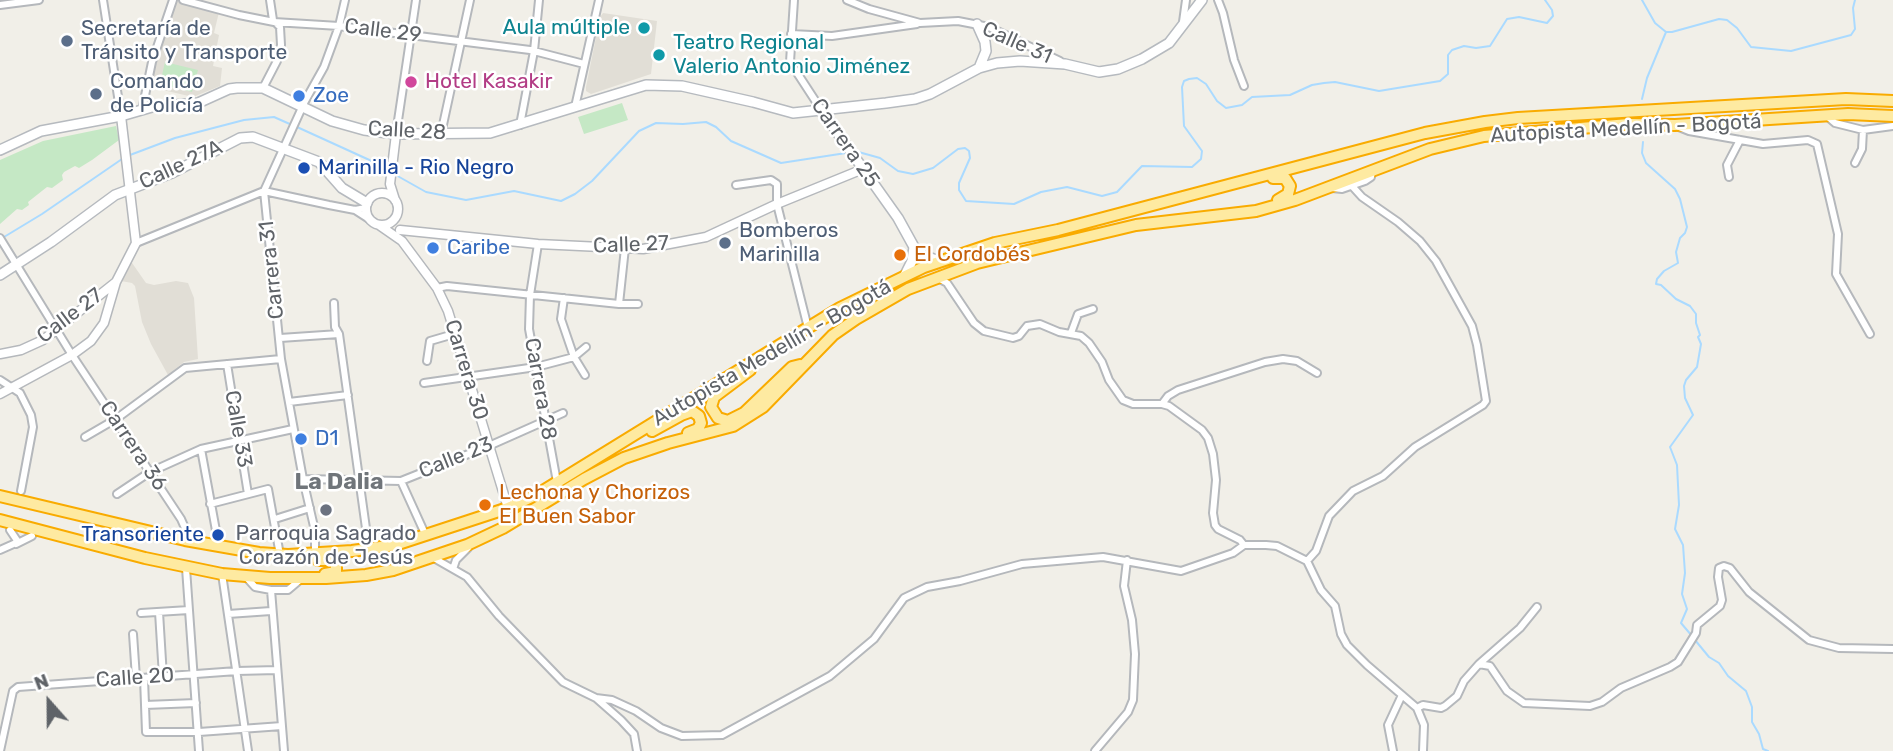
<!DOCTYPE html>
<meta charset="utf-8">
<style>
body{margin:0}
#map{position:relative;width:1893px;height:751px;overflow:hidden;background:#f1efe8;font-family:Rubik,sans-serif}
canvas{display:block}
.north{position:absolute;left:14px;top:667px;width:70px;height:70px;-webkit-text-stroke:5px #fff;paint-order:stroke;rotate:339deg;font-size:19px;font-weight:700;line-height:28px;text-align:center;color:#5f6368}
.north::after{content:'';display:block;margin:auto;width:24px;height:32px;background:#5f6368;clip-path:polygon(50% 0,100% 100%,50% 72%,0 100%)}
</style>
<div id="map">
<canvas width="1893" height="751"></canvas>
<div class="north">N</div>
</div>
<script>
const ctx = document.querySelector('canvas').getContext('2d');
ctx.lineJoin = 'round';
function paint(path, color) { ctx.fillStyle = color; ctx.fill(path, 'evenodd'); }
const poly = rows => new Path2D(rows.map(r => 'M' + r).join(''));
function trace(path, color, width, dash) { ctx.strokeStyle = color; ctx.lineWidth = width; ctx.lineCap = dash ? 'butt' : 'round'; ctx.setLineDash(dash || []); ctx.stroke(path); }
function drawText(font, color, halo, rows, align = 'center') {
  ctx.font = font + ' Rubik,sans-serif'; ctx.lineWidth = 5; ctx.setLineDash([]); ctx.textBaseline = 'middle'; ctx.strokeStyle = halo; ctx.fillStyle = color; for (const [text, x, y, turn = 0] of rows) {
    ctx.save(); ctx.translate(x, y); ctx.rotate((+turn || 0) * Math.PI / 180); ctx.textAlign = isNaN(turn) ? turn : align; if (halo) ctx.strokeText(text, 0, 0); ctx.fillText(text, 0, 0); ctx.restore();
  }
}
const education = poly([
 [178,0,219,12,214,33,219,35,213,66,222,68,220,86,193,97,150,87,167,22],
 [603,13,657,21,651,74,591,94,586,91,586,87,600,17],
 [130,260,146,283,154,285,176,281,188,283,194,298,198,359,184,362,168,375,151,344,142,322,135,286,132,283,121,281]
]);
const green = poly([
 [165,62,198,70,192,92,160,84],
 [622,103,628,120,584,134,578,117],
 [116,126,119,140,92,160,79,168,75,166,64,172,62,175,63,180,52,188,47,187,28,202,29,205,22,210,17,209,0,224,0,160,43,141]
]);
const stream = poly([
 [1642,0,1655,23,1666,32,1672,32,1719,19,1727,20,1737,28,1751,47,1791,51,1851,35,1855,29,1853,8,1855,0],
 [1642,99,1647,78,1666,32],
 [297,127,387,168],
 [1643,142,1642,153,1646,163,1675,189,1680,199,1687,227,1685,233,1680,238,1676,252,1678,263,1664,271,1657,279,1656,284,1661,285,1676,299,1690,306,1696,314,1696,323,1700,335,1698,337,1701,344,1697,367,1686,380,1684,386,1685,398,1693,415,1670,447,1677,465,1679,505,1675,529,1683,545,1685,573,1682,594,1687,609,1681,623,1692,636],
 [855,151,880,158,898,171,913,174,933,168,958,149,965,148,969,151,970,158,959,183,959,190,966,201,1014,204,1041,192,1067,187,1102,196,1117,192,1142,166,1192,167,1201,159,1202,151,1184,126,1182,87,1184,81,1189,79,1197,78,1206,84,1217,101,1226,108,1242,105,1252,97,1290,95,1312,85,1324,83,1335,82,1379,91,1440,81,1448,74,1448,55,1452,50,1464,46,1476,48,1490,46,1507,19,1519,17,1547,23,1553,16,1552,10,1545,0],
 [130,155,175,138,244,120,274,117,292,125],
 [394,174,426,192,466,200,514,191,561,201,575,194,592,181,639,131,656,123,683,124,706,122,716,127,731,141,781,163,846,153],
 [4,237,42,214,122,159],
 [1695,640,1709,657,1719,663,1728,676,1746,691,1752,707,1752,722,1759,734,1763,749,1768,751]
]);
const minor = poly([
 [103,0,121,116],
 [183,0,239,15,274,22,339,26,530,50,584,64],
 [794,0,790,62,822,111],
 [847,0,869,9,920,23,958,21,989,27,1060,61],
 [1218,0,1223,13,1234,60,1244,86],
 [0,5,39,0],
 [1183,22,1186,0],
 [791,34,832,36,917,24],
 [263,88,277,61,281,45,280,27,273,20,270,0],
 [575,107,599,0],
 [142,110,152,62,173,0],
 [1828,117,1835,123,1863,130,1893,126],
 [520,125,534,51,539,0],
 [1679,127,1689,131,1763,144,1808,140,1817,144,1838,234,1836,274,1870,334],
 [396,134,416,0],
 [441,134,470,0],
 [1855,163,1862,149,1863,130],
 [1729,177,1727,165,1740,140],
 [736,185,771,180,777,184,777,204,808,328],
 [1332,188,1342,189,1365,181,1371,177,1372,171],
 [355,210,369,219],
 [0,238,72,355,181,519,185,528,185,540],
 [136,243,264,191,329,205,355,210,366,208],
 [538,244,530,295,529,329,557,482],
 [938,278,947,283,974,323,984,331,1013,338,1019,336,1027,326,1040,324,1059,332,1081,336,1089,343,1102,362,1109,380,1123,400,1133,404,1162,404,1169,406,1202,430,1208,438,1213,454,1216,480,1213,513,1215,525,1218,529,1240,540,1244,545],
 [437,288,447,286,619,304,638,304],
 [564,298,561,319,574,357,585,375],
 [334,303,335,327,339,334],
 [619,304,625,248],
 [1071,333,1078,314,1093,309],
 [280,338,339,334,369,550],
 [427,361,430,341,454,334],
 [227,364,248,494],
 [0,380,20,393,31,415,33,427,21,491],
 [424,383,536,367,574,357,586,347],
 [289,402,348,395],
 [1162,404,1168,396,1178,390,1265,362,1283,359,1297,361,1317,373],
 [85,437,116,419,185,368,281,359],
 [201,449,219,547],
 [303,479,401,481,491,445,563,413],
 [401,481,426,536],
 [117,494,150,472,201,449,293,429],
 [210,504,268,489,280,555],
 [275,519,310,508],
 [16,544,32,536],
 [0,550,18,542,10,530],
 [315,553,315,531,303,479,281,359,264,191,305,101,324,67,339,26,345,0],
 [432,557,467,577,499,616,563,682,596,698,621,720,634,734,637,751],
 [1307,561,1316,551,1329,516,1353,491,1383,476,1415,447,1483,405,1486,401,1477,345,1472,326,1436,261,1420,241,1398,222,1362,197,1352,186],
 [186,568,199,751],
 [453,569,456,560,468,548],
 [222,574,248,751],
 [246,577,255,587,271,590,288,590,301,579],
 [271,590,284,751],
 [159,612,163,677],
 [141,613,189,610],
 [228,614,271,611],
 [133,634,136,678],
 [1479,664,1520,628,1537,607],
 [144,678,146,732,199,732,282,726],
 [596,698,612,700,636,711,661,728,682,736,722,735,830,676,874,639,904,598,927,587,960,581,1022,564,1103,557,1181,571,1233,553,1244,545,1266,545,1277,546,1307,561,1321,590,1335,606,1341,634,1347,645,1367,665,1417,708,1424,725,1423,751],
 [145,705,196,703],
 [1417,708,1423,705,1441,708,1445,706,1457,696,1464,681,1479,664,1490,666,1507,691,1524,703,1590,706,1602,702,1621,688,1670,667,1678,662,1696,633,1697,625,1720,606,1722,600,1718,577,1719,568,1724,566,1730,568,1749,592,1809,640,1839,648,1893,649],
 [0,751,13,691,18,687,237,671,277,670],
 [1095,751,1128,712,1133,700,1135,654,1132,620,1124,586,1127,560],
 [1393,751,1388,725,1402,695]
]);
const tertiary = poly([
 '366 209a16 16 0 1 1 32 0a16 16 0 1 1-32 0Z',
 [395,200,390,184,396,134],
 [379,225,402,241,437,288,448,311,508,508],
 [400,230,538,244,643,249,706,237,777,204,863,169],
 [0,354,21,350,43,340,116,282,136,243,121,116],
 [0,394,72,355,91,341,104,323,116,282]
]);
const secondary = poly([
 [977,24,985,42,986,51,979,68],
 [822,111,898,218,914,247,925,256,939,261],
 [0,150,41,131,121,116,152,107,198,103,229,89,237,88,263,88,332,121,364,130,396,134,490,133,646,85,682,86,753,102,793,113,886,103,915,99,930,94,979,68,997,63,1020,61,1065,64,1099,72,1118,69,1142,59,1169,43,1202,0],
 [0,275,51,242,115,195,172,173,240,138,253,137,319,162,342,188,367,203],
 [905,275,912,261,914,247]
]);
const trunk = poly([
 [1273,178,1285,178,1290,186,1288,194,1278,200],
 [750,370,714,397,711,407,718,418,728,421,744,413,792,367,800,365],
 [652,431,681,415,692,411,699,416,701,423,698,429,688,433],
 [0,496,185,540,259,553,288,555,352,551,395,545,508,508,538,494,840,308,924,267,995,243,1058,230,1425,133,1485,122,1518,118,1846,99,1893,101],
 [0,520,145,558,222,574,270,578,326,578,366,575,393,570,467,545,503,528,584,479,624,458,668,443,733,426,763,407,833,335,856,319,908,289,977,263,1136,225,1256,211,1295,200,1430,149,1484,136,1629,124,1675,125,1848,114,1893,116],
 [318,560,331,560,336,563,336,572,325,574]
]);
const markers = [
 [644,28,7,"#0f9aa8"],
 [67,41,7,"#5c6f8a"],
 [659,55,7,"#0f9aa8"],
 [411,82,7,"#d1479c"],
 [96,94,7,"#5c6f8a"],
 [299,96,7,"#3f7fe0"],
 [304,168,7,"#1a4fb4"],
 [725,243,7,"#5c6f8a"],
 [433,248,7,"#3f7fe0"],
 [900,255,7,"#e8710a"],
 [301,439,7,"#3f7fe0"],
 [485,505,7,"#e8710a"],
 [326,510,7,"#6b7280"],
 [218,535,7,"#1a4fb4"]
];
const cultureNames = [
 ["Aula múltiple",630,28],
 ["Teatro Regional",673,43,"left"],
 ["Valerio Antonio Jiménez",673,67,"left"]
];
const serviceNames = [
 ["Secretaría de",81,29],
 ["Tránsito y Transporte",81,53],
 ["Comando",110,82],
 ["de Policía",110,106],
 ["Bomberos",739,231],
 ["Marinilla",739,255]
];
const streetNames = [
 ["Calle 29",383,31,7],
 ["Calle 31",1017,43,24],
 ["Autopista Medellín - Bogotá",1626,129,-3],
 ["Calle 28",407,131,3],
 ["Carrera 25",845,143,55],
 ["Calle 27A",181,165,-25],
 ["Calle 27",631,245,-2],
 ["Carrera 31",272,270,-96],
 ["Calle 27",70,316,-37],
 ["Autopista Medellín - Bogotá",772,353,-30],
 ["Carrera 30",466,370,73],
 ["Carrera 28",540,389,80],
 ["Calle 33",238,429,80],
 ["Carrera 36",133,446,56],
 ["Calle 23",456,458,-22],
 ["Calle 20",135,678,-4]
];
const hotelNames = [
 ["Hotel Kasakir",425,82]
];
const shopNames = [
 ["Zoe",313,96],
 ["Caribe",447,248],
 ["D1",315,439]
];
const transitNames = [
 ["Marinilla - Rio Negro",318,168],
 ["Transoriente",204,535,"right"]
];
const foodNames = [
 ["El Cordobés",914,255],
 ["Lechona y Chorizos",499,493],
 ["El Buen Sabor",499,517]
];
const worshipNames = [
 ["Parroquia Sagrado",326,534],
 ["Corazón de Jesús",326,558]
];
const neighbourhoodNames = [
 ["La Dalia",339,482]
];
paint(education, '#e1ded6');
paint(green, '#c5e8c5');
trace(stream, '#aadaff', 2);
trace(minor, '#b5b8bc', 10);
trace(tertiary, '#b5b8bc', 11);
trace(secondary, '#b6babf', 12);
trace(trunk, '#f9ab00', 14);
trace(minor, '#fff', 6);
trace(tertiary, '#fff', 8);
trace(secondary, '#fff', 9);
trace(trunk, '#feeaa1', 10);
for (const [x, y, r, color] of markers) { const dot = new Path2D(); dot.arc(x, y, r, 0, 2 * Math.PI); ctx.fillStyle = color; ctx.fill(dot); trace(dot, '#fff', 2.5); }
drawText('21px', '#0d838f', '#fff', cultureNames, 'right');
drawText('21px', '#4e5e75', '#fff', serviceNames, 'left');
drawText('21px', '#5f6368', '#fff', streetNames);
drawText('21px', '#b23c85', '#fff', hotelNames, 'left');
drawText('21px', '#366cbe', '#fff', shopNames, 'left');
drawText('21px', '#164399', '#fff', transitNames, 'left');
drawText('21px', '#c56008', '#fff', foodNames, 'left');
drawText('21px', '#5b616d', '#fff', worshipNames);
drawText('bold 23px', '#70757a', '#fff', neighbourhoodNames);
</script>
